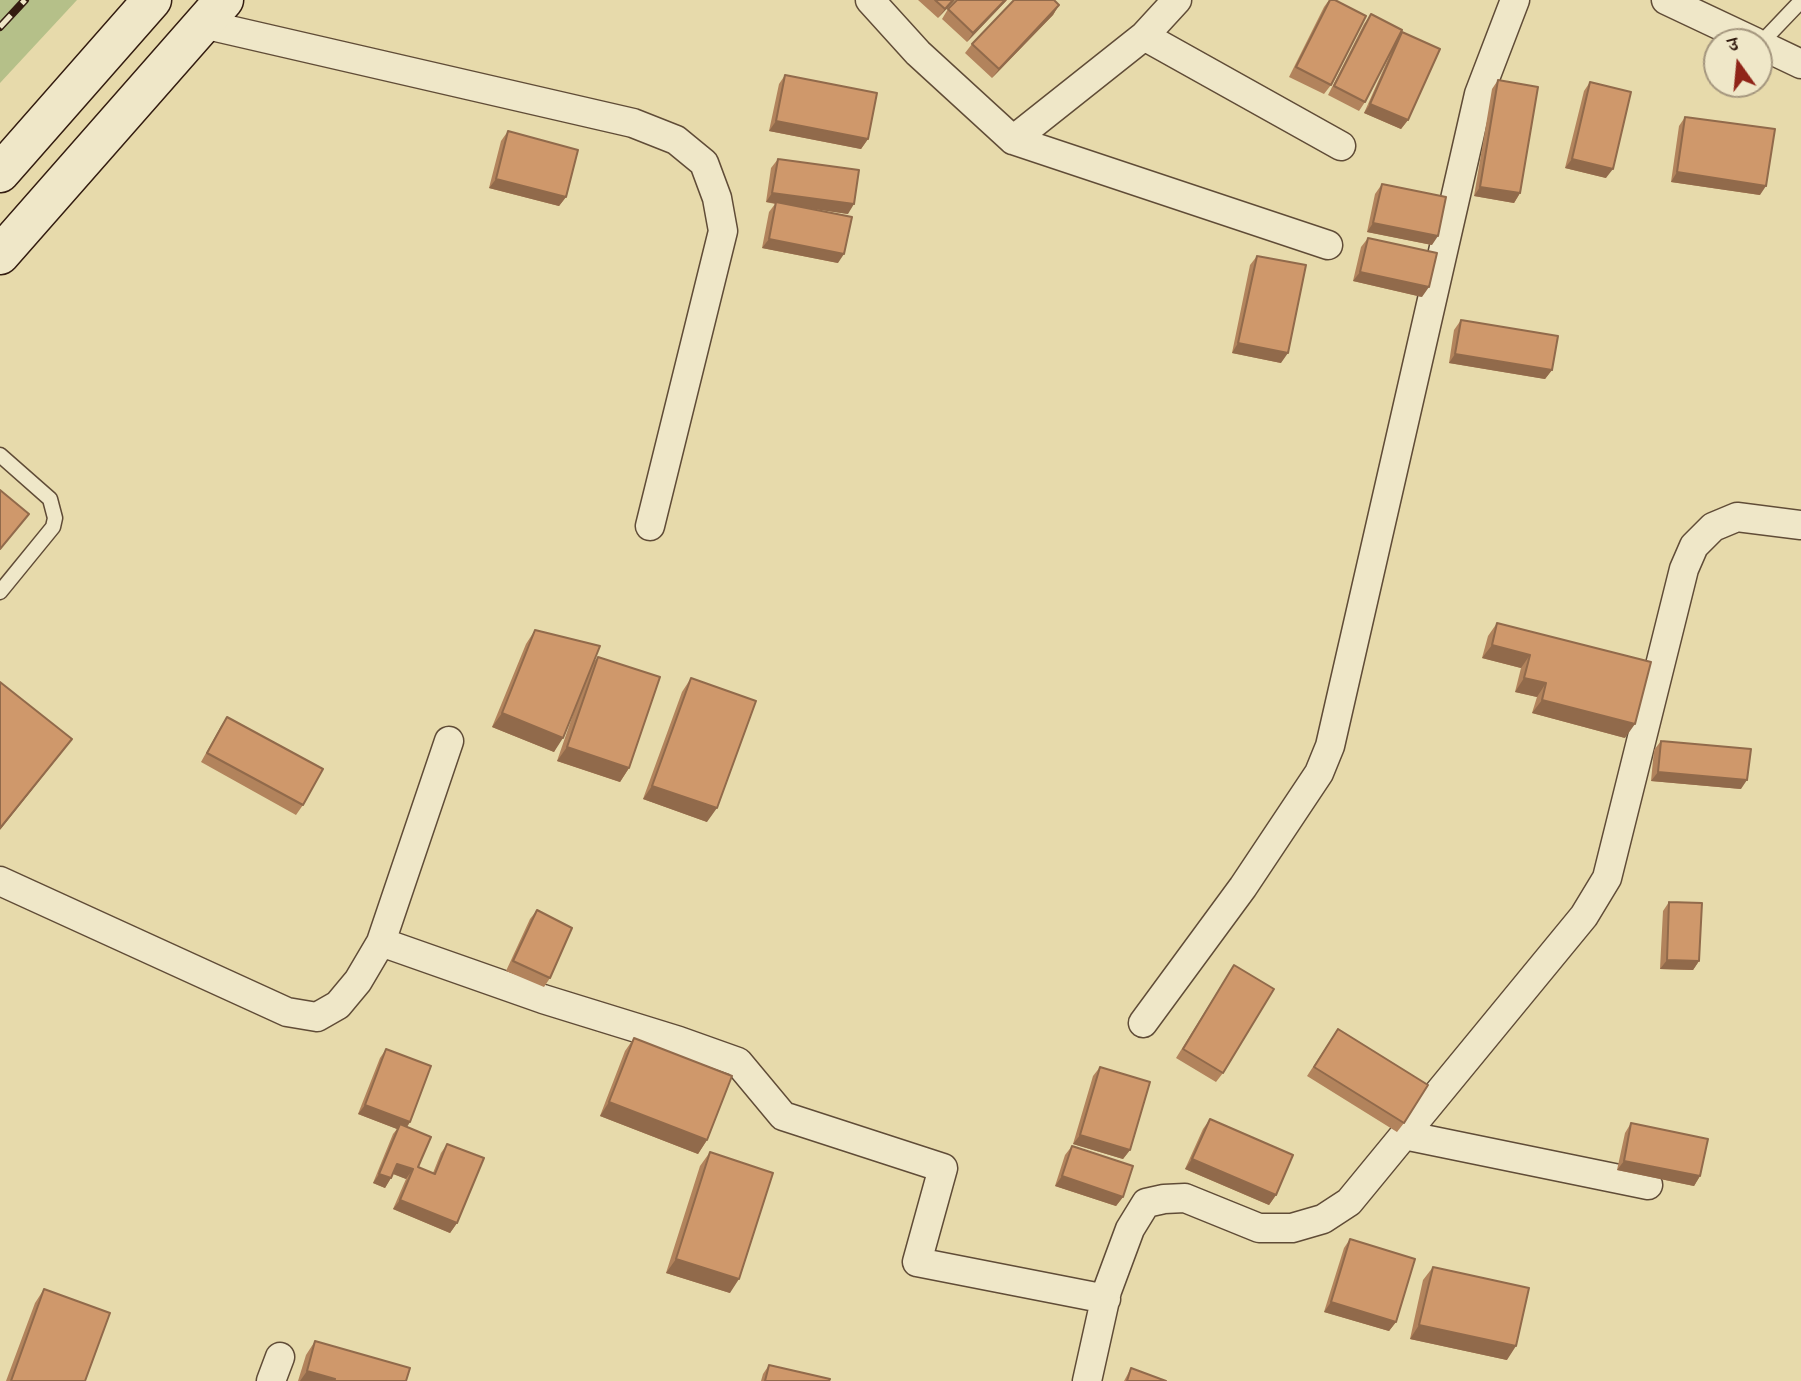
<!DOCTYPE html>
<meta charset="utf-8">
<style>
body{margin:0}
#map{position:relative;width:1801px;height:1381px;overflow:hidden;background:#e7daab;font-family:"EB Garamond","Noto Serif Devanagari",serif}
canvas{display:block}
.north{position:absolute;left:1703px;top:28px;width:70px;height:70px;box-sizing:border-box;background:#efe7c8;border:2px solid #a4967e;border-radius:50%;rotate:345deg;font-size:19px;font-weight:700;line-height:28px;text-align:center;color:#331c10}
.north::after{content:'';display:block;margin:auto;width:24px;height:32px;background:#8f2418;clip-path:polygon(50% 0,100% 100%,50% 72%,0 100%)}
</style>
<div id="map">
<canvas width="1801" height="1381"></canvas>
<div class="north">उ</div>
</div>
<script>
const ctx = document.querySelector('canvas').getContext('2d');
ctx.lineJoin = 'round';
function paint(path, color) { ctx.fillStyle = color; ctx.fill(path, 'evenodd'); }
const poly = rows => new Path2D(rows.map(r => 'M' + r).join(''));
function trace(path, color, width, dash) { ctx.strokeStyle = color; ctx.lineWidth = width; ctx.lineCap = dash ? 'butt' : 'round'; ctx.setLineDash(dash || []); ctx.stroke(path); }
const green = poly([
 [0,0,77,0,0,83]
]);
const service = poly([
 [1760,44,1801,1],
 [0,455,50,499,55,518,53,527,0,592]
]);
const minor = poly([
 [870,0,918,53,1013,140,1328,245],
 [1666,0,1755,42],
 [203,24,633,123,676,140,704,163,717,198,723,231,650,526],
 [1144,36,1341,146],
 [1759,44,1801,64],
 [1013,140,1144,36,1177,0],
 [0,881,287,1012,317,1017,338,1005,358,981,381,942,449,741],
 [381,942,543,999,679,1041,738,1062,783,1116,943,1168,917,1262,1106,1299],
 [1143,1023,1243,887,1319,773,1330,746,1479,94,1515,0],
 [1404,1135,1648,1185],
 [271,1381,280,1357],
 [1087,1381,1107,1291,1130,1229,1146,1203,1164,1199,1185,1198,1259,1228,1292,1228,1323,1219,1349,1202,1584,916,1607,878,1684,569,1694,546,1713,527,1737,517,1801,525]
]);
const secondary = poly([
 [0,173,152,0],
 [0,255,224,0]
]);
const rail = poly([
 [0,27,25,0]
]);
const wall = poly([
 [918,0,955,0,938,18],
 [1007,0,967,42,942,19,948,9],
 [1329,0,1331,85,1324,94,1289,77,1324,7],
 [1059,5,1053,15,992,78,965,53,972,44],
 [1371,14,1397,39,1402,32,1408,120,1401,129,1364,113,1393,48,1365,102,1359,111,1328,95,1364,24],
 [785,75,868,139,861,149,769,131,779,84],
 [1498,80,1520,193,1514,203,1474,196,1492,89],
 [1590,82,1606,178,1565,168,1584,91],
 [1685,117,1760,195,1671,182,1679,126],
 [508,131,566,197,559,206,489,188,501,141],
 [778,159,848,214,802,207,838,263,762,248,769,212,775,204,766,202,771,168],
 [1382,184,1432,245,1367,232,1375,194],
 [1368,238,1422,297,1353,281,1361,247],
 [1257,256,1281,363,1232,353,1250,265],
 [1461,320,1552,370,1545,379,1449,363,1454,330],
 [1497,623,1625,738,1532,713,1537,697,1515,692,1521,668,1482,658,1488,636],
 [535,630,592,664,598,657,629,768,620,782,557,761,577,703,554,752,492,727,526,644],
 [691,678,707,822,643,799,682,692],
 [227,717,303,805,296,815,201,762,221,726],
 [1661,741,1741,789,1651,781,1654,750],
 [1669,902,1699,961,1693,970,1660,969,1663,911],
 [537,910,550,978,544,987,506,971,530,919],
 [1234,965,1223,1073,1216,1082,1176,1058],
 [1338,1029,1404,1123,1397,1132,1307,1076],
 [634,1038,707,1140,698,1154,600,1116,625,1051],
 [386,1049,410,1122,407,1127,418,1167,433,1173,441,1153,447,1144,457,1223,450,1233,393,1209,406,1179,393,1174,385,1188,373,1183,393,1134,397,1129,358,1114,380,1058],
 [1100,1067,1130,1150,1123,1159,1073,1144,1093,1076],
 [1210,1119,1276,1195,1269,1205,1185,1169,1203,1129],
 [1631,1123,1700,1176,1694,1186,1617,1170,1625,1133],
 [1072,1146,1123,1197,1116,1206,1055,1186,1065,1155],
 [710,1152,730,1293,666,1273,700,1166],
 [1350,1239,1396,1322,1389,1331,1324,1312,1344,1248],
 [1433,1267,1507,1360,1410,1339,1423,1280],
 [44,1289,85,1381,6,1381,35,1303],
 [315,1341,406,1381,298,1381,306,1355],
 [769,1365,829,1381,761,1381,763,1374],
 [1131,1368,1166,1381,1124,1381]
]);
const shadedWall = poly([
 [953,0,955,0,938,18,945,9],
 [1005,0,1007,0,967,42,973,33],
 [1059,5,1053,15,992,78,999,69],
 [1370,104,1408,120,1401,129,1364,113],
 [776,121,868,139,861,149,769,131],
 [1572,159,1613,169,1606,178,1565,168],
 [1677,172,1766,186,1760,195,1671,182],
 [496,179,566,197,559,206,489,188],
 [1480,187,1520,193,1514,203,1474,196],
 [772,193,854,204,848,214,766,202],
 [1373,223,1438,236,1432,245,1367,232],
 [769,239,844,254,838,263,762,248],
 [1360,272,1429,287,1422,297,1353,281],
 [1238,343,1288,353,1281,363,1232,353],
 [1455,354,1552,370,1545,379,1449,363],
 [1492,645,1530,655,1521,668,1482,658],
 [1524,678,1546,683,1537,697,1515,692],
 [1542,700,1635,724,1625,738,1532,713],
 [502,713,563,738,554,752,492,727],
 [72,739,62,752,0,830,0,828],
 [567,747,629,768,620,782,557,761],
 [1658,772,1747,780,1741,789,1651,781],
 [652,786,717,808,707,822,643,799],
 [1667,960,1699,961,1693,970,1660,969],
 [609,1102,707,1140,698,1154,600,1116],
 [365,1105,410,1122,403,1132,400,1124,397,1129,358,1114],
 [1080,1135,1130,1150,1123,1159,1073,1144],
 [1192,1159,1276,1195,1269,1205,1185,1169],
 [1624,1161,1700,1176,1694,1186,1617,1170],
 [397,1164,413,1169,406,1179,391,1173],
 [379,1174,391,1178,385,1188,373,1183],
 [1062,1176,1123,1197,1116,1206,1055,1186],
 [400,1200,457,1223,450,1233,393,1209],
 [676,1259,739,1279,730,1293,666,1273],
 [1331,1302,1396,1322,1389,1331,1324,1312],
 [1419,1325,1516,1346,1507,1360,1410,1339],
 [307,1371,335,1379,333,1381,300,1381]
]);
const building = poly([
 [935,0,953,0,945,9,935,0],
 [957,0,1005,0,973,33,948,9,957,0],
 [1014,0,1054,0,1059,5,999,69,972,44,1014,0],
 [1330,0,1335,0,1366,16,1331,85,1296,67,1330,0],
 [1371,14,1402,30,1365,102,1334,86,1371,14],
 [1402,32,1440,49,1408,120,1370,104,1402,32],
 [785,75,877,93,868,139,776,121,785,75],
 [1498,80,1538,87,1520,193,1480,187,1498,80],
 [1590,82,1631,92,1613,169,1572,159,1590,82],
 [1685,117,1775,129,1766,186,1677,172,1685,117],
 [508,131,578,150,566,197,496,179,508,131],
 [778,159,859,170,854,204,772,193,778,159],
 [1382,184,1446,197,1438,236,1373,223,1382,184],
 [776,202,852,217,844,254,769,239,776,202],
 [1368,238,1437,253,1429,287,1360,272,1368,238],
 [1257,256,1306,265,1288,353,1238,343,1257,256],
 [1461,320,1558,336,1552,370,1455,354,1461,320],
 [0,490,29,514,0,549,0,490],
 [1497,623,1651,662,1635,724,1542,700,1546,683,1524,678,1530,655,1492,645,1497,623],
 [535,630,600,646,563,738,502,713,535,630],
 [598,657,660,677,629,768,567,747,598,657],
 [691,678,756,701,717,808,652,786,691,678],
 [0,682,72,739,0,828,0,682],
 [227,717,323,769,303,805,207,753,227,717],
 [1661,741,1751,749,1747,780,1658,772,1661,741],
 [1669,902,1702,903,1699,961,1667,960,1669,902],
 [537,910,572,928,550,978,513,961,537,910],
 [1234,965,1274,989,1223,1073,1183,1049,1234,965],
 [1338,1029,1428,1085,1404,1123,1314,1067,1338,1029],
 [634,1038,732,1076,707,1140,609,1102,634,1038],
 [386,1049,431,1066,410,1122,365,1105,386,1049],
 [1100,1067,1150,1082,1130,1150,1080,1135,1100,1067],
 [1210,1119,1293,1155,1276,1195,1192,1159,1210,1119],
 [1631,1123,1708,1139,1700,1176,1624,1161,1631,1123],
 [400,1124,431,1137,418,1167,435,1174,447,1144,484,1158,457,1223,400,1200,413,1169,397,1164,391,1178,379,1174,400,1124],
 [1072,1146,1133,1166,1123,1197,1062,1176,1072,1146],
 [710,1152,773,1173,739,1279,676,1259,710,1152],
 [1350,1239,1415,1259,1396,1322,1331,1302,1350,1239],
 [1433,1267,1529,1288,1516,1346,1419,1325,1433,1267],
 [44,1289,110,1313,85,1381,11,1381,44,1289],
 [315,1341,410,1368,406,1381,334,1381,335,1379,307,1371,315,1341],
 [769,1365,830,1379,829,1381,765,1381,769,1365],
 [1131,1368,1166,1381,1127,1381,1131,1368]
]);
paint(green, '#b5c089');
trace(service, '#604c37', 17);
trace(minor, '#604c37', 31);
trace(secondary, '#331c10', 41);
trace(service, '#efe7c8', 14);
trace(minor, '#efe7c8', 28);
trace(secondary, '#efe7c8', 38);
trace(rail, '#331c10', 8);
trace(rail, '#efe7c8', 5, [16]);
paint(wall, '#b2835c');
paint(shadedWall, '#916a4b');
paint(building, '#cf986b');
trace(building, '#916a4b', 2);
</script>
